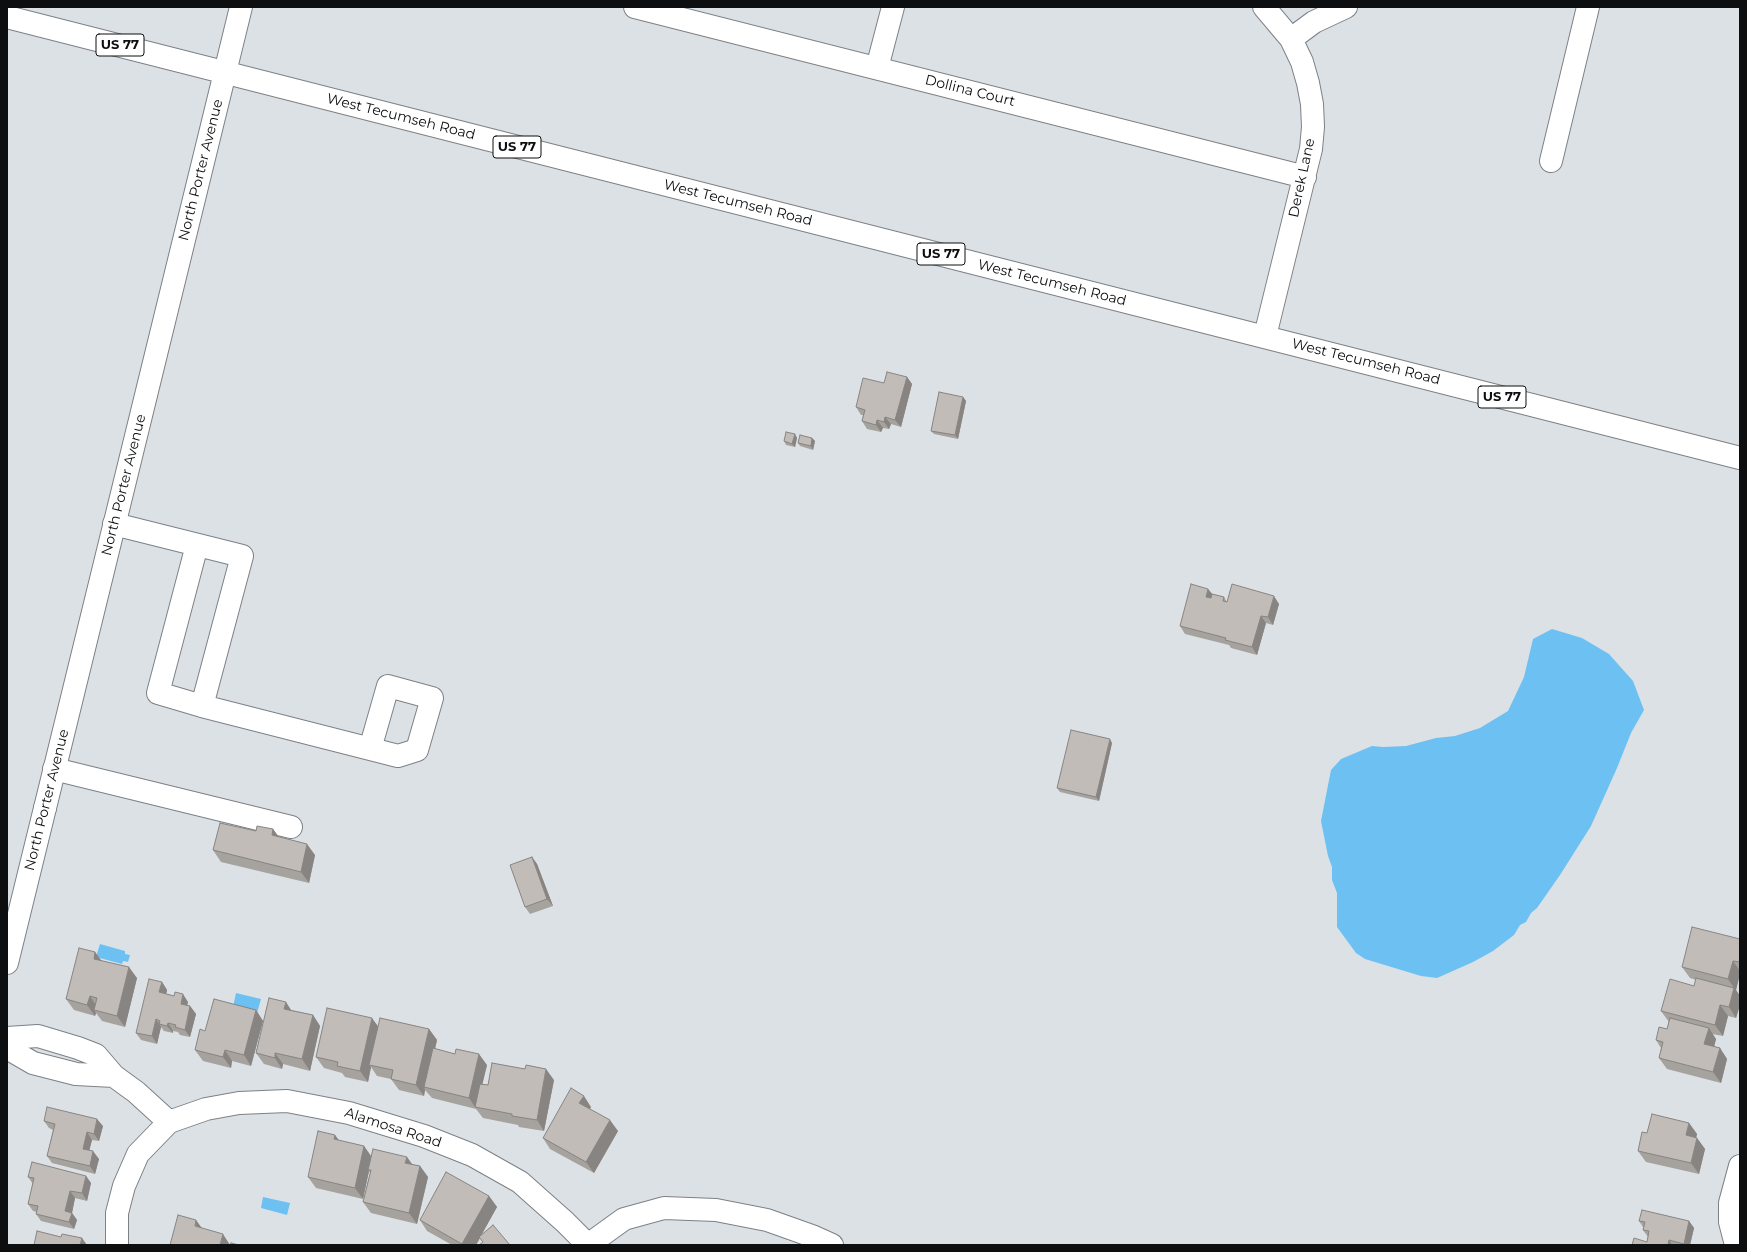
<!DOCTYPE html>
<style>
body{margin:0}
#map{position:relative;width:1747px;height:1252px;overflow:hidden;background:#dce1e6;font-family:Montserrat,sans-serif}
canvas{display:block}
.frame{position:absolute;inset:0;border:8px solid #0c0e0f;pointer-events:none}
</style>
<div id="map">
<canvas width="1747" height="1252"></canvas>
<div class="frame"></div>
</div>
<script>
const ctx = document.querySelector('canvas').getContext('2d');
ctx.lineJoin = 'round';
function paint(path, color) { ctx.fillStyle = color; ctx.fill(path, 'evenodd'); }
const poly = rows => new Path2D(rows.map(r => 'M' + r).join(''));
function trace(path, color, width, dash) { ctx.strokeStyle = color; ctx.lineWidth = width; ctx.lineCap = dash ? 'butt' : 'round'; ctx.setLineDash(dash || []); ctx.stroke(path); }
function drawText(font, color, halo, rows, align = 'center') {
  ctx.font = font + ' Montserrat,sans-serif'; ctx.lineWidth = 3.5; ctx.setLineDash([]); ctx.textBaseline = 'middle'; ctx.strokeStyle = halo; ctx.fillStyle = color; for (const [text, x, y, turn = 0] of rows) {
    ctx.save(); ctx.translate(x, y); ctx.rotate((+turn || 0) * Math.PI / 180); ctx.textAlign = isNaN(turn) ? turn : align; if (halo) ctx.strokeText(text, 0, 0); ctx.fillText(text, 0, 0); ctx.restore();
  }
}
const water = poly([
 [1552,629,1582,638,1609,654,1633,681,1644,710,1631,733,1617,768,1591,826,1560,875,1537,908,1531,913,1526,922,1520,925,1514,935,1493,951,1473,962,1437,978,1421,976,1365,959,1356,953,1337,927,1337,893,1332,880,1332,867,1328,856,1321,821,1331,770,1341,759,1372,746,1383,747,1406,746,1436,738,1455,736,1480,728,1508,711,1524,677,1533,639],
 [100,944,125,951,125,954,130,955,128,962,123,961,122,964,96,957],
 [236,993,261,999,257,1013,233,1007],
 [263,1197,290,1203,287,1215,261,1208]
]);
const minor = poly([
 [635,7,1305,177],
 [1264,7,1291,39,1302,62,1308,83,1312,104,1313,127,1311,149,1265,336],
 [1291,39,1314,22,1346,7],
 [877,68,893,7],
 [1551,161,1588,7],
 [114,524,242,556,202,706,398,756,417,750,432,698,388,686,370,749],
 [197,545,158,693,202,706],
 [54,769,291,827],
 [7,963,45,808],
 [7,1038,38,1036,78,1048,96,1055,114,1076,76,1074,33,1063,7,1048],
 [114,1076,136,1092,169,1122,138,1154,124,1186,117,1213,117,1245],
 [169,1122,206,1109,239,1103,287,1101,349,1113,424,1136,472,1155,520,1182,565,1222,588,1245],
 [588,1245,624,1219,664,1208,716,1210,767,1220,812,1236,832,1245],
 [1736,1245,1730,1222,1730,1203,1740,1166]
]);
const major = poly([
 [7,17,1740,458],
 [45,808,241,7]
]);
const wall = poly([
 [907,377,912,384,901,427,891,424,889,429,883,428,881,432,867,429,862,421,863,415,861,415,856,407,884,383],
 [963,397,966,401,958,439,934,434,931,431],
 [795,434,797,438,795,447,786,445,784,441],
 [812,438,815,441,813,450,800,446,798,443],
 [1208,589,1212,594,1224,597,1227,602,1279,604,1273,625,1266,623,1257,655,1231,648,1229,645,1185,634,1180,626],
 [1112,743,1099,801,1060,792,1057,788],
 [273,829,278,836,315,855,309,883,221,862,213,850,256,831],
 [532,857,537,864,553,906,530,914,525,907],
 [1740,939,1740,974,1736,990,1740,996,1740,1005,1736,1018,1728,1016,1723,1036,1712,1034,1716,1039,1714,1047,1720,1048,1727,1059,1721,1083,1667,1069,1659,1058,1661,1048,1656,1040,1667,1029,1669,1022,1661,1011,1694,986,1696,980,1690,978,1682,967],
 [95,952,101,960,137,978,125,1027,102,1021,96,1013,95,1016,74,1010,66,999],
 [162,982,167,990,166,994,188,1002,187,1005,190,1006,196,1014,190,1037,180,1035,178,1032,173,1031,173,1033,164,1031,161,1027,157,1044,141,1040,136,1033],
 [256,1010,263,1021,251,1066,232,1061,231,1068,203,1061,195,1050,205,1031],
 [291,1010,313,1015,320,1026,310,1071,283,1064,282,1069,264,1064,256,1053],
 [378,1027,429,1029,437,1040,435,1049,487,1065,482,1084,488,1085,554,1080,544,1131,519,1127,518,1125,483,1118,476,1109,432,1098,425,1090,424,1096,399,1090,391,1079,377,1076,371,1067,368,1082,345,1077,342,1073,324,1068,316,1057],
 [591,1107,590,1109,618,1131,594,1173,550,1149,543,1138],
 [44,1121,103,1126,99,1141,92,1140,89,1150,99,1159,95,1174,52,1163,47,1156,53,1130,49,1128],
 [1689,1123,1697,1134,1696,1138,1697,1138,1705,1149,1699,1174,1646,1162,1638,1151,1647,1133],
 [335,1135,339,1141,364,1146,372,1157,420,1166,428,1177,417,1224,371,1213,363,1202,370,1173,369,1171,363,1199,316,1188,308,1177],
 [86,1176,91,1183,87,1201,75,1198,72,1213,77,1220,74,1229,41,1221,36,1214,37,1212,33,1211,28,1204,33,1184,28,1177],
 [489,1196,497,1207,481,1235,493,1225,483,1242,480,1238,476,1245,452,1245,427,1231,420,1220],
 [1639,1221,1689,1221,1694,1228,1690,1245,1632,1245,1647,1242,1648,1237,1643,1230,1643,1227]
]);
const shadedWall = poly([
 [907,377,912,384,901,427,895,420],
 [963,397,966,401,958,439,955,435],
 [885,417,891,424,889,429,884,422],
 [877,420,883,428,881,432,876,425],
 [795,434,797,438,795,447,792,444],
 [812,438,815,441,813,450,811,446],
 [1208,589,1214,596,1212,604,1206,597],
 [1274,596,1279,604,1273,625,1268,617],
 [1261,616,1266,623,1257,655,1252,647],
 [1110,739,1112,743,1099,801,1096,797],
 [273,829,281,840,272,835],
 [307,844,315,855,309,883,301,872],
 [532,857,537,864,553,906,547,899],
 [95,952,103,963,94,959],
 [1733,961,1740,971,1740,974,1736,990,1740,996,1740,1005,1736,1018,1729,1007,1734,988,1728,979],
 [129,967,137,978,125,1027,117,1016],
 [162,982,167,990,165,1000,159,992],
 [183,994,188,1002,186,1011,181,1004],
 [90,996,97,1007,94,1010,96,1013,95,1016,87,1005],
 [286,1002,293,1013,284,1009],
 [1720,1005,1728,1016,1723,1036,1715,1025],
 [190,1006,196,1014,190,1037,185,1030],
 [256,1010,263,1021,251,1066,244,1055],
 [313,1015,320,1026,310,1071,302,1059],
 [372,1018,380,1029,369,1065,371,1067,368,1082,360,1071],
 [156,1019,161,1027,157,1044,152,1036],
 [168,1023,173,1031,173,1033,167,1026],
 [1709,1028,1716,1039,1712,1055,1704,1044],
 [429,1029,437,1040,426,1088,424,1087,425,1090,424,1096,416,1085],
 [1720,1048,1727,1059,1721,1083,1713,1072],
 [225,1050,232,1061,231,1068,223,1057],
 [275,1053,283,1064,282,1069,275,1058],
 [479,1054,487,1065,477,1107,475,1107,469,1098],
 [546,1069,554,1080,544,1131,537,1120],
 [584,1096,591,1107,587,1114,579,1103],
 [97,1119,103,1126,99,1141,94,1134],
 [610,1120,618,1131,594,1173,586,1162],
 [1689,1123,1697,1134,1694,1146,1686,1135],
 [87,1132,92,1140,88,1156,83,1149],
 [335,1135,343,1146,334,1139],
 [1697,1138,1705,1149,1699,1174,1691,1163],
 [364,1146,372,1158,368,1170,369,1171,363,1199,355,1188],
 [93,1151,99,1159,95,1174,90,1166],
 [407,1157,415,1168,405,1163],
 [420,1166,428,1177,417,1224,409,1213],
 [86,1176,91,1183,87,1201,82,1193],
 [70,1191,75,1198,72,1213,77,1220,74,1229,69,1222,65,1211],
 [489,1196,497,1207,476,1245,463,1245,462,1244],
 [196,1220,204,1231,195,1226],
 [1689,1221,1694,1228,1690,1245,1684,1245,1684,1244],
 [223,1234,230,1245,220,1245],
 [82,1238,87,1245,80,1245],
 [1669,1240,1672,1245,1668,1245]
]);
const building = poly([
 [887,372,907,377,895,420,885,417,884,422,877,420,876,425,862,421,865,410,856,407,863,378,884,383,887,372],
 [939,392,963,397,955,435,931,431,939,392],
 [786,432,795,434,792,444,784,441,786,432],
 [800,435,812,438,811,446,798,443,800,435],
 [1191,584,1208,589,1206,597,1211,598,1212,594,1224,597,1223,601,1227,602,1232,584,1274,596,1268,617,1261,616,1252,647,1225,640,1226,638,1180,626,1191,584],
 [1071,730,1110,739,1096,797,1057,788,1071,730],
 [220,823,256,831,257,826,273,829,272,835,307,844,301,872,213,850,220,823],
 [532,857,547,899,525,907,510,865,532,857],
 [1692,927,1740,939,1740,962,1733,961,1728,979,1682,967,1692,927],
 [79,948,95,952,94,959,129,967,117,1016,94,1010,97,998,90,996,87,1005,66,999,79,948],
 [1696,978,1734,988,1729,1007,1720,1005,1715,1025,1661,1011,1670,979,1694,986,1696,978],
 [149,979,162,982,159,992,174,996,175,992,183,994,181,1004,190,1006,185,1030,175,1027,176,1025,168,1023,167,1026,159,1024,160,1021,156,1019,152,1036,136,1033,149,979],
 [269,998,286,1002,284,1009,313,1015,302,1059,275,1053,275,1058,256,1053,269,998],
 [214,999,256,1010,244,1055,225,1050,223,1057,195,1050,200,1029,205,1031,214,999],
 [327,1008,372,1018,360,1071,337,1066,338,1062,316,1057,327,1008],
 [380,1018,429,1029,416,1085,391,1079,393,1070,369,1065,380,1018],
 [1670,1018,1709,1028,1704,1044,1720,1048,1713,1072,1659,1058,1663,1042,1656,1040,1659,1027,1667,1029,1670,1018],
 [433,1048,455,1054,456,1049,479,1054,469,1098,424,1087,433,1048],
 [492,1063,525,1069,526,1065,546,1069,537,1120,512,1116,512,1114,475,1107,480,1084,488,1085,492,1063],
 [571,1088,584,1096,579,1103,610,1120,586,1162,543,1138,571,1088],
 [47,1107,97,1119,94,1134,87,1132,83,1149,93,1151,90,1166,47,1156,55,1124,44,1121,47,1107],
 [1652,1114,1689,1123,1686,1135,1697,1138,1691,1163,1638,1151,1642,1132,1647,1133,1652,1114],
 [318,1131,335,1135,334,1139,364,1146,355,1188,308,1177,318,1131],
 [373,1149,407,1157,405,1163,420,1166,409,1213,363,1202,371,1170,368,1170,373,1149],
 [32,1162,86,1176,82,1193,70,1191,65,1211,72,1213,69,1222,36,1214,38,1206,28,1204,34,1178,28,1177,32,1162],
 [446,1172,489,1196,462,1244,420,1220,446,1172],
 [1642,1210,1689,1221,1684,1244,1669,1240,1668,1245,1632,1245,1634,1238,1647,1242,1649,1231,1643,1230,1645,1222,1639,1221,1642,1210],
 [178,1215,196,1220,195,1226,223,1234,220,1245,170,1245,178,1215],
 [493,1225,510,1245,479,1245,483,1242,479,1237,493,1225],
 [37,1231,61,1237,62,1234,82,1238,80,1245,34,1245,37,1231],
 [231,1243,239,1245,230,1245,231,1243]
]);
const shields = [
 [120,45,48],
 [517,147,48],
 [941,254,48],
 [1502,397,48]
];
const shieldNames = [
 ["US 77",120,45],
 ["US 77",517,147],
 ["US 77",941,254],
 ["US 77",1502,397]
];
const streetNames = [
 ["Dollina Court",970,91,14],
 ["West Tecumseh Road",401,117,14],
 ["North Porter Avenue",201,170,-76],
 ["Derek Lane",1302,178,-78],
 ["West Tecumseh Road",738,203,14],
 ["West Tecumseh Road",1052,283,14],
 ["West Tecumseh Road",1366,362,14],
 ["North Porter Avenue",124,485,-76],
 ["North Porter Avenue",47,800,-76],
 ["Alamosa Road",393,1128,18]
];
paint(water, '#6cc0f2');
trace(minor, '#7d8185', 24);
trace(major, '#7d8185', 24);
trace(minor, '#fff', 22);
trace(major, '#fff', 22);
paint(wall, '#a6a29e');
paint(shadedWall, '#878481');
paint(building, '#c1bcb8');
trace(building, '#878481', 1);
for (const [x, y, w] of shields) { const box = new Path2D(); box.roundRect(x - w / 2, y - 11, w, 22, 3); ctx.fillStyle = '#fff'; ctx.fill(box); trace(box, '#0c0e0f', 1); }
drawText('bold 13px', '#0c0e0f', null, shieldNames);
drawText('14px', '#0c0e0f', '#fff', streetNames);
</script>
